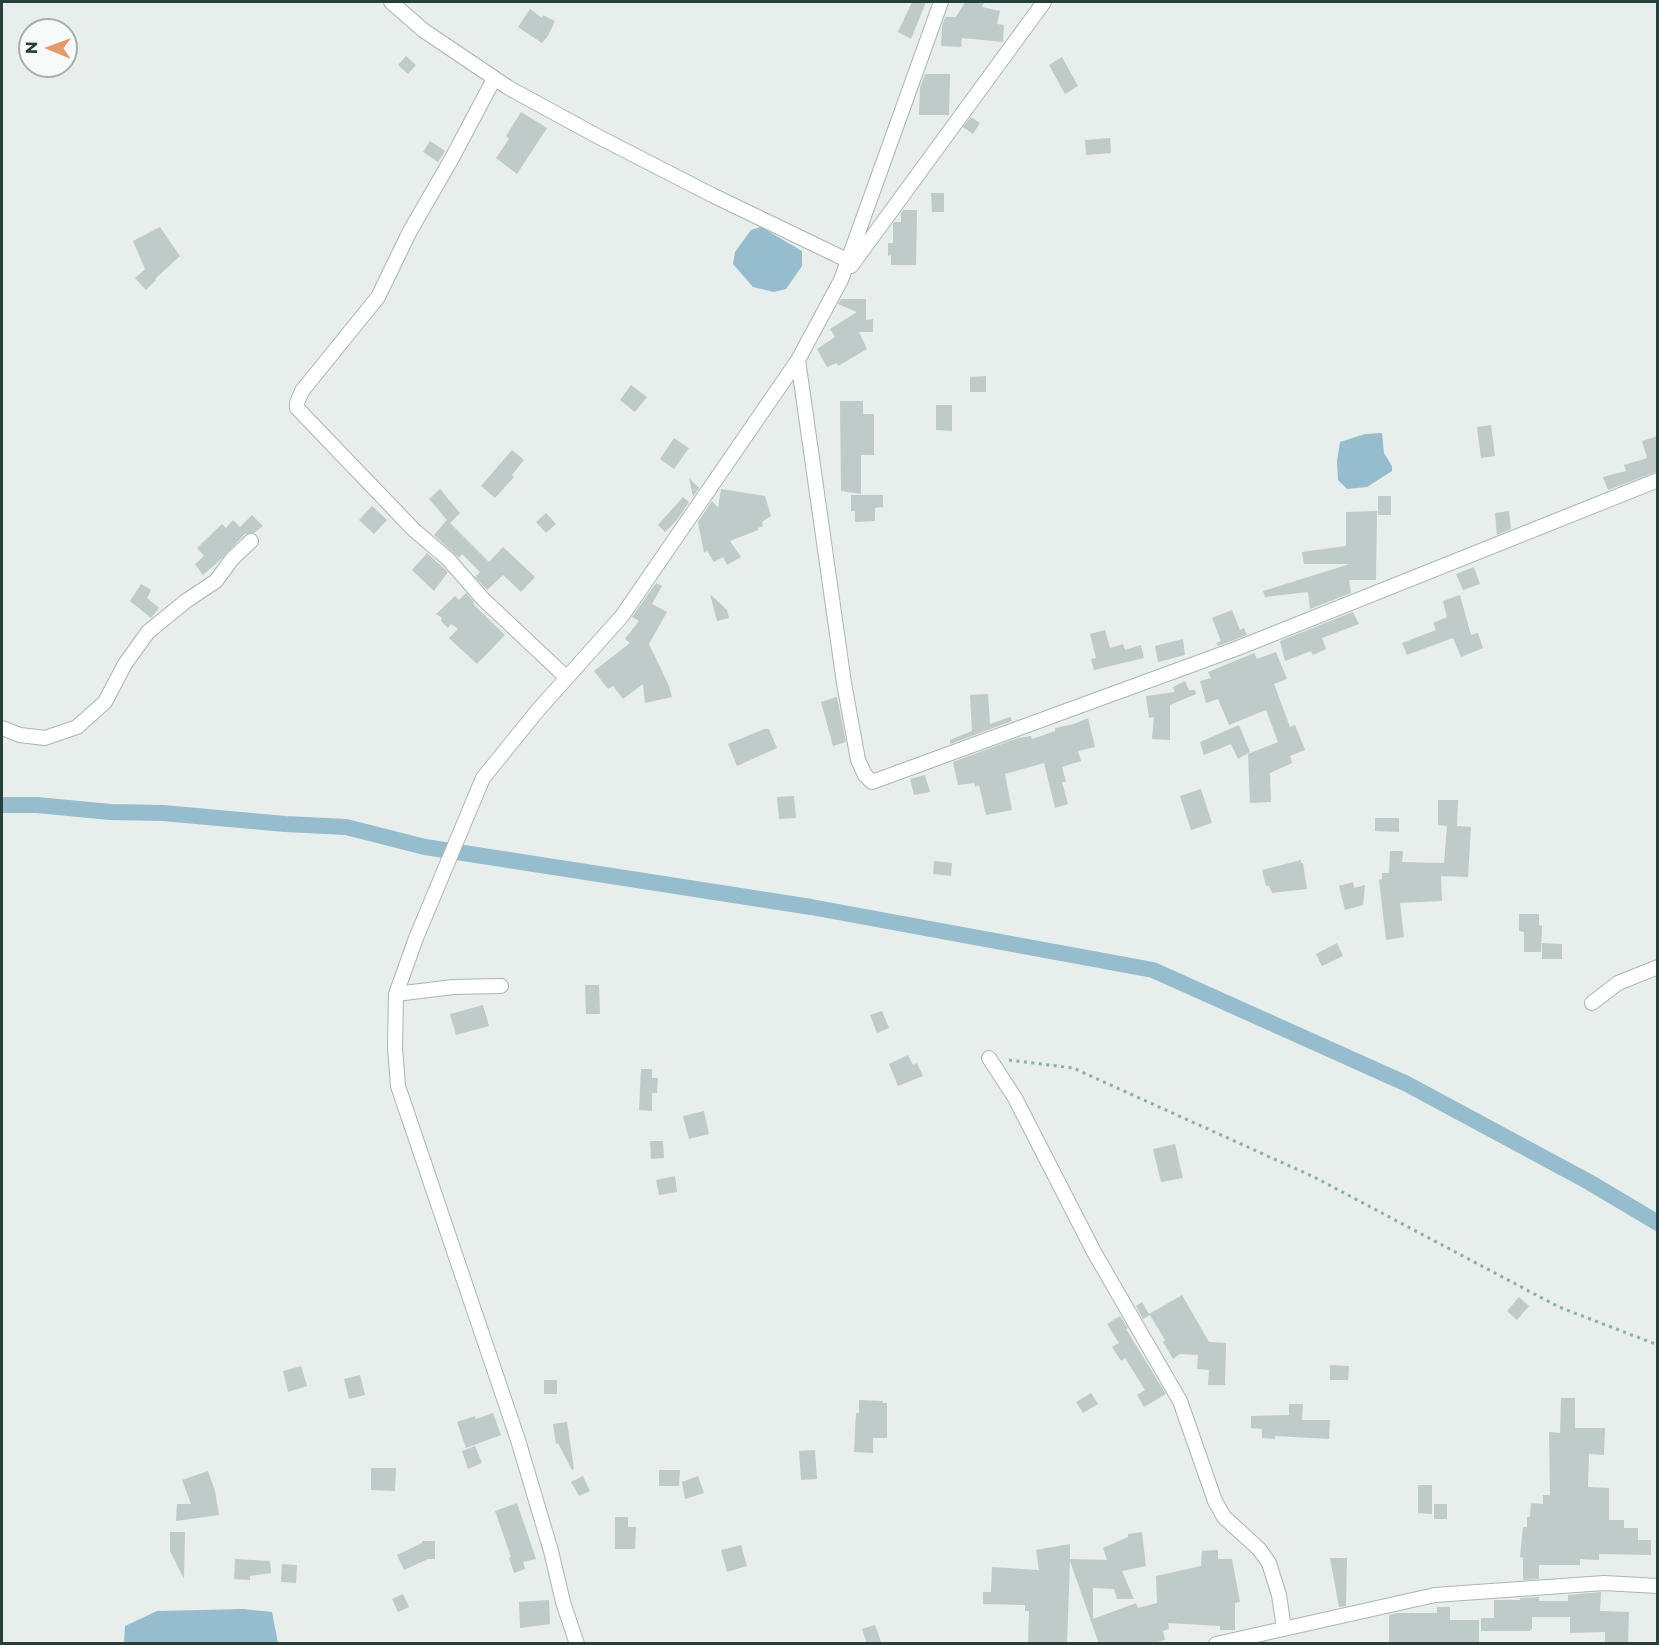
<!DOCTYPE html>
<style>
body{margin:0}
#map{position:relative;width:1659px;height:1645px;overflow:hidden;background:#e7eeec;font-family:Montserrat,sans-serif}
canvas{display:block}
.frame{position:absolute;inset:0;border:3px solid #273f3b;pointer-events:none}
.north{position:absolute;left:18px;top:18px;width:60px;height:60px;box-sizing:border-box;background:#f7faf9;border:2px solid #a4afad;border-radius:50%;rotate:271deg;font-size:16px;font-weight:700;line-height:24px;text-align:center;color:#273f3b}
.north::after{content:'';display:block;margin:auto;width:21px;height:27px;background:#e59a6d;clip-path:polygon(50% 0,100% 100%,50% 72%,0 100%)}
</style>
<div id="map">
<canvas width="1659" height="1645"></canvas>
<div class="frame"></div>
<div class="north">N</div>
</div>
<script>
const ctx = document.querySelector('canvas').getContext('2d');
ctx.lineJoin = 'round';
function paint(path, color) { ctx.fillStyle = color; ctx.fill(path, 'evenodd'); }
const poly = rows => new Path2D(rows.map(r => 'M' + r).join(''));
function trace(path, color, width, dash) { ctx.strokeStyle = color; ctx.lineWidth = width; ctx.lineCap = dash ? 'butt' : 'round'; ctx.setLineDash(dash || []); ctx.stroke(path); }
const water = poly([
 [761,227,802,251,802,266,786,289,774,292,753,287,733,264,735,252,751,230],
 [1382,433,1384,453,1392,466,1392,471,1367,487,1347,489,1338,480,1337,461,1340,442,1365,434],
 [243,1609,272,1612,278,1643,124,1643,125,1626,157,1611]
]);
const canal = poly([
 [2,805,37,805,110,812,163,813,285,824,346,827,425,847,811,907,1153,970,1407,1084,1589,1182,1658,1223]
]);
const building = poly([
 [912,2,926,2,911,39,898,32],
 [965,2,984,2,982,7,1000,11,997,24,1004,25,1003,42,962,38,961,47,941,46,942,26,945,17,956,17],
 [530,9,542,18,543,15,555,21,548,36,542,43,518,27],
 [406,56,416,65,408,74,398,65],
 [1062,57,1078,86,1065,94,1049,65],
 [925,74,950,74,949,115,919,115,920,88],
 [521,112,547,128,517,174,496,158,509,139,506,136],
 [971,117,980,123,973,134,963,127],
 [1110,138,1111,153,1086,155,1085,140],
 [430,141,445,151,438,162,423,152],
 [931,193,944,193,944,212,932,212],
 [903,210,917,210,916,265,891,265,891,255,888,256,888,243,893,243,893,224,894,222,901,222,901,213],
 [160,227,180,256,155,279,156,280,146,290,135,278,145,269,133,241],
 [841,299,866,299,866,320,873,319,873,332,859,332,867,349,838,366,837,363,827,367,817,349,835,337,830,329,857,312,838,304],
 [986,376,986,392,970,392,970,377],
 [631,385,647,397,635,412,620,400],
 [840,401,863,401,863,414,874,414,874,455,861,455,861,494,841,491],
 [936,405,952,405,952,431,936,430],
 [1491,425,1495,456,1481,458,1477,427],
 [1658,436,1658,471,1608,490,1603,477,1626,471,1624,465,1647,458,1642,441],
 [674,438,689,448,674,469,660,459],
 [512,450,524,460,512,475,514,477,495,498,481,486],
 [689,478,699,488,693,497],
 [440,489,460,513,450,523,489,562,503,547,535,577,521,592,503,575,487,590,475,577,480,572,462,554,459,558,434,535,447,520,429,499],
 [721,489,765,496,771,516,762,522,763,526,758,528,758,530,730,541,741,557,727,565,723,557,714,562,707,551,704,553,698,522,712,501,718,508],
 [851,495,883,495,883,507,875,508,875,521,855,522,855,511,851,511],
 [1378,496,1391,496,1391,515,1378,515],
 [683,497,689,502,677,520,665,532,658,525],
 [372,506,387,520,374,534,359,520],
 [1377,511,1376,580,1349,580,1351,593,1310,609,1308,592,1265,597,1263,591,1350,564,1304,564,1302,552,1346,546,1346,512],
 [1509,511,1511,529,1497,535,1495,513],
 [546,513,556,524,546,533,536,522],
 [252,515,263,526,254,533,245,534,219,561,203,575,195,564,204,556,197,548,222,524,226,528,233,520,240,527],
 [427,553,448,572,434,591,412,570],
 [1474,567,1480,584,1463,590,1456,574],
 [656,583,662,586,652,604,667,612,649,644,669,686,672,697,645,703,643,684,623,699,613,686,608,689,594,671,630,643,625,639,639,621,632,617],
 [141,584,151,590,147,598,159,608,151,618,130,601],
 [466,593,474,602,473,604,505,635,477,664,449,638,458,629,451,624,448,628,441,621,442,618,436,614,455,596,459,600],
 [710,594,727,610,729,618,717,621],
 [1460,595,1471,635,1478,633,1483,648,1461,657,1453,638,1407,655,1402,643,1436,630,1433,623,1447,617,1443,601],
 [1232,610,1240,630,1244,628,1247,635,1218,646,1216,643,1221,641,1212,618],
 [1353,612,1359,624,1322,638,1326,649,1313,655,1311,651,1285,661,1280,641],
 [1105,630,1110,648,1123,644,1125,650,1141,645,1144,658,1094,670,1091,659,1096,658,1090,634],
 [1183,639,1185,655,1158,662,1155,646],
 [1276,652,1287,679,1274,684,1290,727,1295,725,1305,750,1290,756,1292,763,1270,773,1271,802,1250,803,1248,754,1278,742,1266,710,1229,725,1218,699,1206,703,1200,681,1211,678,1208,672,1254,653,1257,659],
 [1185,681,1189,690,1195,690,1196,694,1170,705,1170,740,1152,739,1154,717,1149,718,1146,696,1175,692,1173,687],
 [988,694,990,724,1010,717,1012,721,950,744,950,740,972,731,970,695],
 [837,697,846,742,833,746,821,702],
 [1088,718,1095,747,1078,751,1081,761,1062,767,1066,782,1062,782,1068,804,1055,808,1044,763,1005,774,1012,810,986,815,979,785,975,787,974,783,958,785,953,762,1018,738,1031,736,1032,739,1055,731,1055,728,1074,724],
 [1239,725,1250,752,1238,759,1231,744,1204,755,1200,742],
 [764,729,769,729,777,748,737,766,728,744],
 [925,775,930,792,914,795,910,779],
 [1201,789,1212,823,1191,830,1180,796],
 [794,796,796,818,779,819,777,797],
 [1438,800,1458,800,1457,826,1471,827,1468,877,1441,876,1442,901,1400,903,1404,937,1386,940,1379,880,1382,879,1382,873,1389,873,1390,851,1403,851,1402,862,1444,863,1447,826,1438,825],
 [1375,818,1399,818,1399,832,1375,831],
 [1301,860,1301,863,1303,863,1307,889,1272,893,1269,886,1266,886,1262,870],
 [934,861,952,863,951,876,933,874],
 [1353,882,1354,888,1365,885,1363,905,1345,910,1339,886],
 [1519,914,1539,914,1539,925,1542,926,1541,952,1524,952,1524,932,1519,931],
 [1337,943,1343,956,1322,966,1316,954],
 [1542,943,1562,944,1562,959,1542,959],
 [585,985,599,985,600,1014,586,1014],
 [483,1005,489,1026,456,1035,450,1014],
 [882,1011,889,1028,877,1033,870,1015],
 [908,1055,913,1065,917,1063,923,1076,898,1086,889,1064],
 [641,1069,652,1069,652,1078,658,1078,657,1093,652,1093,652,1111,639,1110],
 [704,1111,709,1134,689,1139,683,1116],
 [650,1141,663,1141,664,1158,651,1159],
 [1175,1144,1183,1178,1161,1182,1153,1149],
 [675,1176,677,1192,659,1195,656,1180],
 [1182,1295,1209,1342,1226,1343,1225,1385,1208,1385,1209,1370,1197,1369,1198,1355,1180,1354,1173,1359,1163,1342,1165,1340,1150,1315,1143,1319,1136,1306,1142,1302,1149,1314],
 [1519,1297,1529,1306,1517,1320,1507,1311],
 [1120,1316,1128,1328,1126,1329,1166,1394,1144,1407,1137,1395,1145,1390,1125,1358,1121,1361,1112,1347,1119,1343,1107,1324],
 [1330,1365,1349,1366,1348,1380,1330,1380],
 [301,1366,307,1386,288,1392,283,1371],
 [360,1375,365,1395,349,1399,344,1379],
 [544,1380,557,1380,557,1394,544,1394],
 [1091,1393,1098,1404,1083,1413,1076,1402],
 [1561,1398,1575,1398,1575,1428,1605,1428,1604,1455,1589,1454,1588,1487,1609,1488,1609,1520,1624,1520,1624,1528,1638,1528,1638,1540,1651,1540,1651,1555,1599,1554,1599,1560,1580,1559,1580,1565,1539,1565,1539,1579,1523,1580,1523,1558,1520,1557,1523,1527,1527,1527,1527,1517,1530,1517,1531,1503,1543,1504,1543,1495,1550,1495,1549,1432,1560,1433],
 [859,1400,883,1401,883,1403,887,1403,887,1438,873,1438,873,1453,854,1452,856,1413,859,1413],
 [1289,1404,1303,1404,1302,1420,1330,1420,1329,1439,1275,1436,1275,1439,1262,1438,1262,1429,1251,1428,1251,1416,1289,1415],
 [493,1413,501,1435,466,1448,457,1422,475,1416,476,1419],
 [567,1422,574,1469,572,1470,558,1443,556,1444,553,1424],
 [475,1446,482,1463,468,1469,462,1451],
 [815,1450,817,1479,801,1480,799,1451],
 [371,1468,396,1468,395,1491,371,1490],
 [659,1470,680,1470,679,1486,659,1486],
 [208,1471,215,1491,219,1515,176,1521,177,1504,191,1504,182,1480],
 [583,1476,590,1491,579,1496,571,1482],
 [698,1476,704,1493,685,1499,682,1482],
 [1418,1485,1432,1485,1432,1514,1418,1513],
 [517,1503,536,1559,523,1562,525,1569,514,1573,509,1558,511,1557,495,1511],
 [1434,1504,1447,1504,1447,1519,1434,1519],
 [615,1517,628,1517,628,1527,636,1527,635,1549,615,1549],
 [170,1532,185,1532,184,1579,170,1551],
 [1142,1532,1146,1566,1122,1571,1134,1599,1117,1599,1114,1589,1093,1588,1093,1619,1136,1603,1138,1608,1157,1603,1156,1576,1201,1566,1202,1551,1218,1550,1218,1559,1232,1559,1240,1602,1235,1603,1235,1630,1220,1630,1220,1626,1168,1623,1169,1629,1163,1631,1165,1640,1149,1644,1099,1644,1070,1561,1067,1644,1028,1644,1029,1611,1025,1611,1025,1605,983,1604,983,1592,991,1592,992,1567,1039,1570,1036,1550,1070,1544,1070,1559,1107,1560,1103,1548,1128,1537,1128,1534],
 [422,1541,435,1541,435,1559,428,1559,404,1570,397,1555,422,1543],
 [741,1545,747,1566,727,1572,721,1550],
 [1330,1558,1347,1558,1346,1606,1339,1607],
 [235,1559,270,1561,271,1573,250,1576,250,1580,234,1579],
 [282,1564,297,1565,296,1583,281,1582],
 [1601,1592,1600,1611,1629,1612,1628,1644,1605,1644,1605,1632,1570,1633,1570,1617,1532,1617,1532,1629,1530,1631,1481,1631,1481,1618,1494,1618,1494,1600,1520,1600,1520,1598,1539,1597,1539,1601,1568,1601,1568,1595],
 [403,1594,409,1607,398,1612,392,1599],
 [549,1600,550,1624,520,1628,519,1602],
 [1437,1607,1450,1607,1450,1620,1479,1620,1479,1642,1389,1644,1389,1615,1397,1613,1437,1613],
 [875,1625,882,1644,867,1644,862,1629]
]);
const path = poly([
 [1009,1060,1073,1068,1314,1177,1559,1307,1658,1345]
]);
const street = poly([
 [391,2,423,30,509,88,597,136,712,195,849,261],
 [494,79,451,160,410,231,378,297,302,391,297,403,297,408,414,530,448,559,483,599,567,678],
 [851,266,1044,2],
 [798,360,844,683,858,760,865,775,872,782,1238,648,1658,480],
 [2,728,20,735,45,738,77,727,105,702,125,664,148,632,186,601,216,581,232,559,251,541],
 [396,994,453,987,501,986],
 [1592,1003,1618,983,1658,967],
 [989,1058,1015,1098,1094,1252,1180,1401,1215,1501,1224,1517,1259,1549,1269,1563,1279,1595,1284,1628],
 [577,1644,563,1602,551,1551,518,1440,398,1086,395,1048,396,994,416,938,483,778,538,710,622,616,798,360,841,280,941,2],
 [1216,1644,1435,1595,1604,1583,1658,1586]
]);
paint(water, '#95bdcd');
trace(canal, '#95bdcd', 16);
paint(building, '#bfcbc8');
trace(street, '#aab6b3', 16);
trace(path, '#8aaea8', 3, [3, 4.5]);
trace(street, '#fff', 14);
</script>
